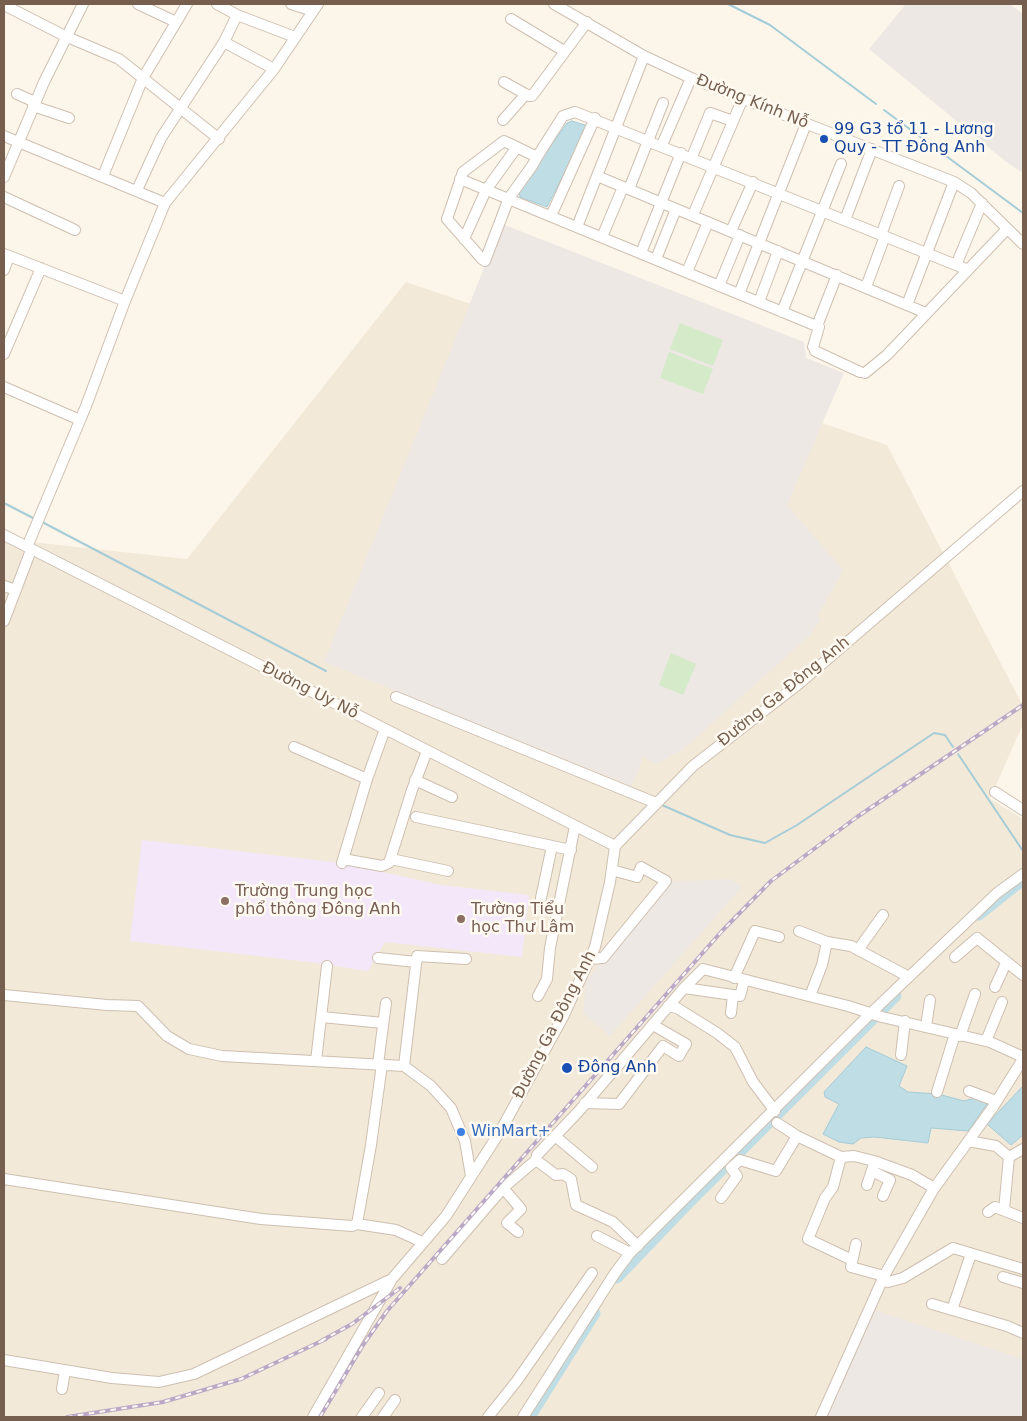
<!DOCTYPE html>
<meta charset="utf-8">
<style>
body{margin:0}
#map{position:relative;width:1027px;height:1421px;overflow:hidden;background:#fcf6ea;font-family:"DejaVu Sans",sans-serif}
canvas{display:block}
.frame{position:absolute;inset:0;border:5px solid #765f4e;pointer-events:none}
</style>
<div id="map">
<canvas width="1027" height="1421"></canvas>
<div class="frame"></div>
</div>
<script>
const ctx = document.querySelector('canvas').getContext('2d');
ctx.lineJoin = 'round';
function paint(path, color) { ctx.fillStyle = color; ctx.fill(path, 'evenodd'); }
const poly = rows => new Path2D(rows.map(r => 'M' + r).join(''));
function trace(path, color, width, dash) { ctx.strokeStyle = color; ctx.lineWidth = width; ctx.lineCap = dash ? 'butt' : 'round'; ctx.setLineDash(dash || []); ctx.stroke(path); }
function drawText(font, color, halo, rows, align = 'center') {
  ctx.font = font + ' "DejaVu Sans",sans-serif'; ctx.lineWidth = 5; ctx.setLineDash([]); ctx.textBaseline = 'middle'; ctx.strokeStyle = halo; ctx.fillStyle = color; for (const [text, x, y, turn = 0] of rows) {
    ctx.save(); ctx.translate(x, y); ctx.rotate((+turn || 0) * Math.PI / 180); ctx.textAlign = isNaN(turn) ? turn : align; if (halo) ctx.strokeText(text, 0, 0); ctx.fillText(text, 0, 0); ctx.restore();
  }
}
const residential = poly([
 [406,282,887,445,1023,706,1023,724,990,799,1023,819,1023,1417,4,1417,4,539,187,559]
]);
const industrial = poly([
 [906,4,1010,4,1023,14,1023,173,1005,161,869,49],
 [502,224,804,342,806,358,844,373,787,505,843,570,818,616,821,619,810,635,685,748,656,764,643,757,632,786,324,662],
 [731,879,742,887,610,1036,583,1013,586,981,665,882],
 [875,1310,1023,1359,1023,1417,826,1417]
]);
const education = poly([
 [142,840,342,863,441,885,529,895,522,957,385,942,368,971,309,962,130,941]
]);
const green = poly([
 [680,323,723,340,713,366,670,349],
 [669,352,713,369,703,394,660,378],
 [671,653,696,664,683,695,659,685]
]);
const water = poly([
 [572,121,588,126,547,207,520,197,519,191,567,123,572,121],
 [866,1047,907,1066,899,1086,908,1092,938,1094,964,1101,979,1097,989,1101,968,1131,931,1128,928,1143,875,1137,861,1138,853,1144,839,1142,823,1134,839,1104,825,1097,824,1092,866,1047],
 [1023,1086,1023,1135,1011,1145,987,1124,1023,1086]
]);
const stream = poly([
 [728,4,770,25,876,104],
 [884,110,1023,213],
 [4,503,35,519],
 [44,523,326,671],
 [958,754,1023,851],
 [662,805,730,835,765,843,797,825,934,733,945,735,953,747]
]);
const river = poly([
 [979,915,1023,880],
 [617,1278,688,1204,896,996],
 [530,1417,595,1313]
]);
const minor = poly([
 [138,4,176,22],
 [217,4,237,15,295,37],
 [291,4,313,11],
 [554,4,644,56,691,78,954,182,971,193,1023,244],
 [4,5,65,36,119,59,219,139],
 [511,19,564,51],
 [224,42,274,69],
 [504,82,529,96,532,96,587,22],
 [17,94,35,102],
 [33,106,69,118],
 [503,120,526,94],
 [4,136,165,203],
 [662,145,691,78],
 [537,157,504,141,463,172,447,219,482,259,485,261,509,198,532,166,537,157,563,116,575,112,966,269],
 [692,157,710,113,733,121],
 [103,176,143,78,187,4],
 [597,176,926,313],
 [4,177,44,82,83,4],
 [460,179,819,327,813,347],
 [629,189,663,103],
 [137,190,161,138,224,42,237,15],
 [4,197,75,230],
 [693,215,743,98],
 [551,216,595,118],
 [845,220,872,149],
 [577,227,644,56],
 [731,231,753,182],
 [881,235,899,186],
 [602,237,623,187],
 [464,239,486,190,517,147],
 [641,253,681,153],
 [4,254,125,301],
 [656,259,676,209],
 [956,265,982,203],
 [4,270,9,256],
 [687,272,708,222],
 [719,286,740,235],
 [866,287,885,236],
 [739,294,806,124],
 [759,302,778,251],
 [907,305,954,182],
 [782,312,841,164],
 [817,326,837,275],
 [815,351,860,372],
 [4,354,41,268],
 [865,373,887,355,1007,229],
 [4,387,80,420],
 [4,535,615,846],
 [27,547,86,406,125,301,165,203,274,69,318,4],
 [4,586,16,590],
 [4,621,31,550],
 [396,697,656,803],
 [294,747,367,779],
 [415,780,452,797],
 [995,792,1023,810],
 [416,817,571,850],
 [343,859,382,866,389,863,412,790,427,751],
 [391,859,448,871],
 [342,863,367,779,385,729],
 [541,898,552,846],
 [799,931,827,942,851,946,909,977],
 [858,950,883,915],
 [955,957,977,938,1023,975],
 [378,958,416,962],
 [590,959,603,958,666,881,641,867,637,877,612,870],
 [734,978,755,931,779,937],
 [995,987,1006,963],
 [684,988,733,995,731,1013],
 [4,995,107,1005,138,1006,167,1036,189,1049,222,1056,404,1066,431,1086,451,1108,465,1141,471,1176],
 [733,995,740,996,744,981],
 [538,996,547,979,550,948,575,826],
 [810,996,822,965,827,942],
 [668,1006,677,1008,717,1033,735,1047,753,1082,775,1111],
 [322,1017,383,1023],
 [926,1026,930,1000],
 [960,1036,975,994],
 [986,1041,1002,1002],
 [901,1055,905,1021],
 [316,1061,327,966],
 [378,1064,386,1003],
 [404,1066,417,956,466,959],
 [969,1091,996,1101],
 [937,1092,955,1034],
 [585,1103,619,1104,663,1046,679,1056,686,1044,653,1025],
 [555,1136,592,1167],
 [797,1136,841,1157,854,1156,874,1161,912,1175,934,1188],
 [968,1141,996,1146,1009,1157,1004,1210],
 [841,1157,833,1187,825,1198,808,1239,852,1260],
 [1009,1157,1023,1149],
 [536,1160,556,1175,563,1174,571,1179,576,1205,613,1222,638,1246],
 [872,1171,890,1180,883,1196],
 [4,1179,261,1219,352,1226,357,1224,371,1145,382,1064],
 [867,1185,873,1167],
 [503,1188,521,1209,507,1223,518,1232],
 [721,1198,737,1176,731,1168,740,1160,776,1171,797,1136,777,1123],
 [988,1212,995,1207,1023,1218],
 [357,1224,396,1230,422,1242],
 [856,1244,851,1267,884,1276,888,1282,903,1278,953,1248,1023,1269],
 [630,1253,872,1012,997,893,1023,874],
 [442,1259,503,1188,536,1160,537,1155,579,1111,684,988,703,969,848,1006,882,1017,990,1042,1023,1057],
 [1003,1277,1023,1283],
 [932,1304,1007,1326,1023,1333],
 [952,1310,971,1254],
 [4,1360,112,1378,159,1382,194,1374,392,1279],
 [62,1389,65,1371],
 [313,1417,392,1279,446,1216,501,1130,564,1015,595,947,610,882,615,846,693,766,801,682,1023,491],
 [362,1417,379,1393],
 [383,1417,395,1400],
 [488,1417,516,1382,592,1273],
 [523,1417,615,1273,630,1253,597,1236],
 [821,1417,884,1276,933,1190,993,1107,1023,1059]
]);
const rail = poly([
 [321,1341,352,1324,400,1288],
 [67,1417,163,1402,241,1379,326,1339],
 [320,1417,363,1345,387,1311,722,931,771,881,857,817,1023,705]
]);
const markers = [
 [824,139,5,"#1a4fb4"],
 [225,901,5,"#8d6e63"],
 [461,919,5,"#8d6e63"],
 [567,1068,6,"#1a4fb4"],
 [461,1132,5,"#3f7fe0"]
];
const streetNames = [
 ["Đường Kính Nỗ",752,102,22],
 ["Đường Uy Nỗ",310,691,27],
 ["Đường Ga Đông Anh",784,692,-39],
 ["Đường Ga Đông Anh",555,1025,-63]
];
const transitNames = [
 ["99 G3 tổ 11 - Lương",834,130],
 ["Quy - TT Đông Anh",834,148],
 ["Đông Anh",578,1068]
];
const educationNames = [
 ["Trường Trung học",235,892],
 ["phổ thông Đông Anh",235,910],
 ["Trường Tiểu",471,910],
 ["học Thư Lâm",471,928]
];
const shopNames = [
 ["WinMart+",471,1132]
];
paint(residential, '#f3e9d9');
paint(industrial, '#ede8e3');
paint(education, '#f3e7f9');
paint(green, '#d4eac9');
paint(water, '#bfdde5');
trace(water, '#a5ccd7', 1);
trace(stream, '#a5ccd7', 2);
trace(river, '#bfdde5', 11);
trace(minor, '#cebfb0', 12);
trace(minor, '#fff', 10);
trace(rail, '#baa8c6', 4);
trace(rail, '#fefaf1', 2, [5.5]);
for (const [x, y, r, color] of markers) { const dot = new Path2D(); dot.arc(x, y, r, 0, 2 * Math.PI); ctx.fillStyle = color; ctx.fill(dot); trace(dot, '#fefaf1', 2); }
drawText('16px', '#765f4e', '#fefaf1', streetNames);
drawText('16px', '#164399', '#fefaf1', transitNames, 'left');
drawText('16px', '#785e54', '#fefaf1', educationNames, 'left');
drawText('16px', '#366cbe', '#fefaf1', shopNames, 'left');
</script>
